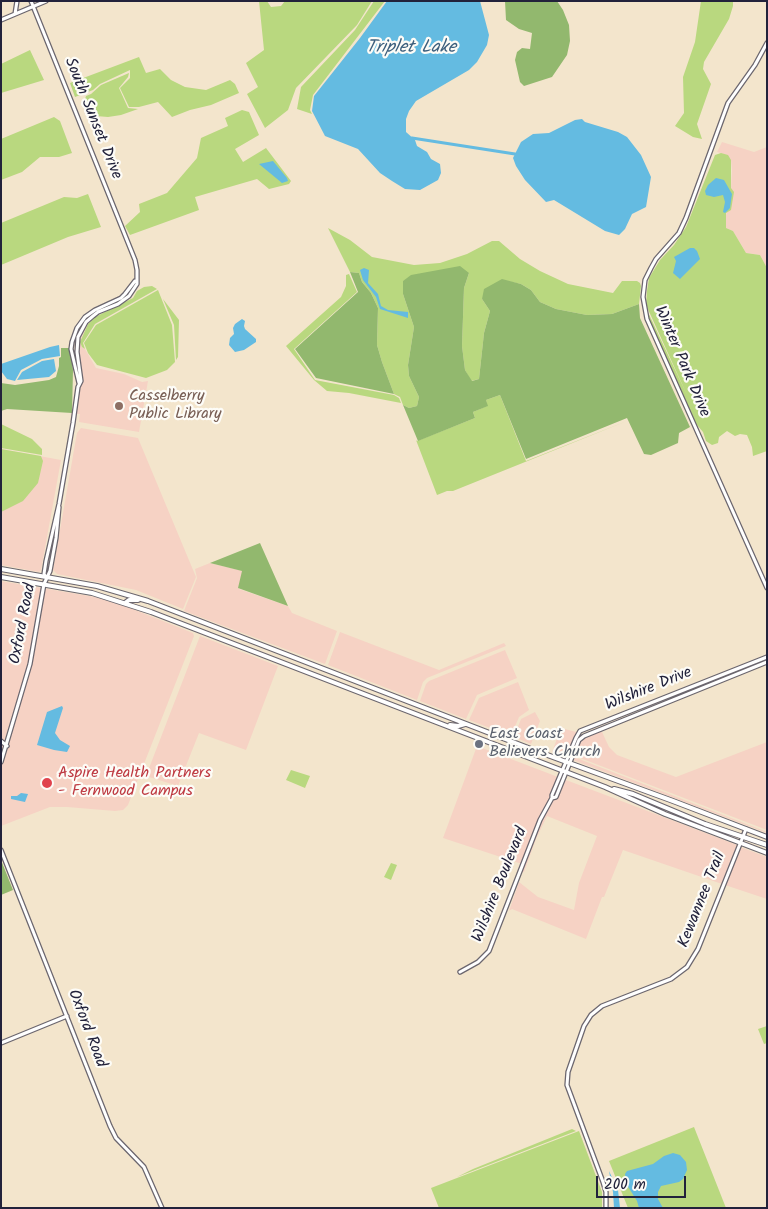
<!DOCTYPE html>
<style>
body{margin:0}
#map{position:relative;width:768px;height:1209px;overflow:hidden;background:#f3e5cc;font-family:Kalam,sans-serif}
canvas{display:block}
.frame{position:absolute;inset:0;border:2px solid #22223b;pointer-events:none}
.scale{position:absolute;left:596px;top:1176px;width:90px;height:22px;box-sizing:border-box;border:2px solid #22223b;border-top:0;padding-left:6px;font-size:15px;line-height:18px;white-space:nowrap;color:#22223b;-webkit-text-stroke:4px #fdfcf7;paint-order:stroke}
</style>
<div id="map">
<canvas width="768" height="1209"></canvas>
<div class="frame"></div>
<div class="scale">200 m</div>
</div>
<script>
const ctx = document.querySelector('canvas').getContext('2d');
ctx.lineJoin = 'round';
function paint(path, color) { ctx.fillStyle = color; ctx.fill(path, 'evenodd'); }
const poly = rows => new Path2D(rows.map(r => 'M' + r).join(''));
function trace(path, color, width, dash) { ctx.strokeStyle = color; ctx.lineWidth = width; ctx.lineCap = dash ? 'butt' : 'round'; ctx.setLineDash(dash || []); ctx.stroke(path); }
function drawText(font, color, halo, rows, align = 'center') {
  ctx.font = font + ' Kalam,sans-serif'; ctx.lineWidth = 4.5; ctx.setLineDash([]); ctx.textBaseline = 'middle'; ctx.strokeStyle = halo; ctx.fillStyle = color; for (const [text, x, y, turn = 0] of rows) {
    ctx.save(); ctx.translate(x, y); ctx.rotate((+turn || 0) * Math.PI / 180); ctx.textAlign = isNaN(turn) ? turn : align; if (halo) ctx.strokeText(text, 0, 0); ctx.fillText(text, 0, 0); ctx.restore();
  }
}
const built = poly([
 [722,142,754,152,767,147,767,268,760,255,746,253,733,231,726,228,725,221,731,188,732,170,731,160,721,153,717,152],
 [86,326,87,326,80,342,82,347,85,349,96,368,124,374,142,382,148,381,139,432,79,422,80,414,76,414,80,388,82,381,78,352,79,337],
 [81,428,138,438,196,577,183,609,136,590,57,574,53,570,77,433],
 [1,449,61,460,41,570,39,572,1,565],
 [210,563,243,571,239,589,288,606,292,613,337,631,325,664,184,611,197,578,195,569],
 [1,581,95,597,130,608,193,633,194,636,142,769,128,805,123,810,115,811,67,807,50,807,1,826],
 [340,632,439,670,504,643,506,646,427,678,423,682,417,700,328,665],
 [200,636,278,666,246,750,199,733,178,786,146,776],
 [505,650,517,678,477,695,466,719,420,701,426,684,429,681],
 [518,682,529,710,519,717,511,736,469,720,479,698],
 [535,712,540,721,531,744,514,737,521,719],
 [561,728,576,732,578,731,574,738,565,757,552,752],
 [599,731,602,732,609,747,617,755,676,777,767,742,767,830,575,756,580,743,587,736],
 [477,746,558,777,550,794,551,797,539,819,522,864,443,838],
 [574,757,767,832,767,833,573,760],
 [566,780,737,845,722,884,623,850,604,897,602,897,586,939,512,909,509,911,519,882,538,897,574,910,579,883,597,836,547,816,536,839,524,872,522,872,542,821,553,799,557,798],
 [740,847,767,857,767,899,725,885]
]);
const green = poly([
 [259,1,267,1,271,7,281,6,285,1,372,1,357,25,296,88,288,110,265,128,247,94,258,87,246,63,264,50],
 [374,1,385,1,313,95,310,110,312,114,297,109,301,87,355,30],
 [701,1,733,1,733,6,729,19,704,62,703,69,711,84,697,124,702,139,693,137,675,126,684,113,683,77,695,42],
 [30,50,44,80,1,93,1,64],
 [139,57,146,73,160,69,171,80,185,87,206,90,230,80,235,84,239,93,211,105,190,110,172,117,158,102,139,107,129,107,120,88,130,78,130,70,100,84,93,90,75,97,70,83],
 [129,73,128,77,119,88,128,108,138,109,121,115,108,117,96,116,87,112,84,102,86,96,91,94,101,85],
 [242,110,249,112,259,135,235,149,243,162,266,148,291,181,289,184,269,189,257,179,195,197,199,210,130,235,125,226,140,212,139,204,167,193,197,158,201,138,228,126,225,118],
 [54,117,60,121,72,153,59,157,40,157,22,172,1,180,1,139],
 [721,153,728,155,731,160,731,188,734,192,731,210,726,213,726,228,733,231,746,253,760,255,767,268,767,451,753,456,752,447,747,435,740,434,735,436,727,431,719,437,718,443,712,445,706,441,703,432,697,425,695,425,648,319,645,306,687,395,646,305,647,291,649,278,660,260,674,245,686,227,715,155],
 [88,194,101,227,68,237,1,265,1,223,64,197,77,198],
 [328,228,350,240,372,257,414,265,440,263,467,254,492,241,499,241,520,259,540,271,568,284,613,293,622,281,637,281,640,283,641,286,639,304,612,314,587,315,556,309,540,302,531,290,521,284,502,280,482,299,490,311,484,333,479,379,471,381,465,370,462,346,464,288,469,273,403,281,403,294,414,327,408,365,409,376,419,397,417,406,409,408,403,405,400,397,394,394,382,362,377,345,378,308,371,293,362,282,359,273,350,272],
 [349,274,357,292,294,349,315,380,394,395,399,398,401,403,349,393,327,391,314,380,286,346,341,297,346,286,346,275],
 [152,286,157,289,95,324,83,343,85,349,82,347,80,342,88,324,95,317,133,298,137,291,144,287],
 [158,290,172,325,175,362,167,370,146,378,97,365,88,353,84,343,96,325],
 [163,299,179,320,178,357,176,360,174,325],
 [500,395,526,461,627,421,453,491,447,491,437,495,416,440,417,441,475,418,473,412,487,406,486,400],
 [1,424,32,439,42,449,42,455,1,448],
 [1,449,41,456,43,461,38,483,23,501,1,512],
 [291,770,310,776,305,788,286,780],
 [391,863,397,865,391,880,384,877],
 [767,1026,767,1043,764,1044,758,1029],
 [694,1127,726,1208,628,1208,609,1161],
 [572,1129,576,1131,457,1177,473,1169],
 [579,1131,602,1192,602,1208,439,1208,431,1188]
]);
const forest = poly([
 [505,1,557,1,563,10,569,25,570,41,567,55,552,77,524,86,520,82,515,60,517,52,522,48,530,49,532,33,519,29,506,20],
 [460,266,469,273,464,288,462,346,465,370,472,381,479,379,484,333,490,311,482,299,484,289,502,279,521,284,531,290,540,302,556,309,587,315,612,314,639,304,640,318,690,427,679,433,678,443,651,455,644,454,627,418,526,459,500,395,486,400,488,406,473,412,475,418,418,441,403,405,409,408,417,406,419,397,409,376,408,365,414,327,403,294,403,281,411,275],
 [350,272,359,273,362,282,371,293,378,308,377,345,382,362,394,394,316,378,295,349,358,292],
 [61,348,70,348,73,370,72,413,7,409,1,411,1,383,15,385,49,380,56,377,59,366,59,358,61,357],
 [260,543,288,606,238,588,242,571,210,563],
 [1,860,13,890,1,895]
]);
const water = poly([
 [387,1,480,1,489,35,487,45,477,62,469,70,416,101,409,111,406,119,406,132,415,140,417,146,427,152,431,159,440,164,441,173,438,180,420,190,405,189,392,181,380,173,358,149,325,136,312,111,314,96,360,38],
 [582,119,585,122,618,132,627,137,641,155,651,177,646,207,632,214,625,229,619,235,605,231,554,200,546,202,525,180,516,166,513,158,521,142,533,134,549,133,575,120],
 [273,161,287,178,288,181,282,183,259,164],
 [716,178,724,180,732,194,730,208,725,213,723,212,725,202,723,195,714,197,706,195,705,191,708,185],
 [690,248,694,248,697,251,700,259,680,279,673,273,676,261,674,257],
 [364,268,369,270,368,283,378,294,381,306,388,310,408,312,408,318,380,309,376,297,363,280,360,270],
 [242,319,245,321,244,326,245,329,256,339,256,342,244,350,235,352,229,345,230,338,234,334,233,328,235,324],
 [59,345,60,356,42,359,21,370,15,381,7,379,1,371,1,364,50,347],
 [54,359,56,371,49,377,17,380,22,372,42,361],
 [62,706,63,708,55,733,60,740,70,746,67,752,54,750,37,745,47,712],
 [21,793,28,794,25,802,11,799,11,796,17,796],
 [673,1153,680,1155,686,1162,687,1170,683,1179,679,1182,661,1186,658,1192,658,1199,663,1208,639,1208,637,1201,627,1185,625,1174,627,1171,653,1164,664,1156],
 [609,1171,618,1190,620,1208,614,1208,613,1192]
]);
const canal = poly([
 [412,138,515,154]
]);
const secondary = poly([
 [31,1,135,260,137,270,137,284,129,296,118,304,98,312,93,316,86,322,78,337,77,352,81,381,78,387,73,423,59,504,46,561,44,574,46,577],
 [15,14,17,1],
 [1,20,46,1],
 [767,43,755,65,728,103,686,218,679,233,656,259,651,268,645,280,643,297,647,319,767,588],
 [79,383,71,349,72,342,77,328,85,317,95,310,121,298,125,294,135,281],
 [1,741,7,746],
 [1,762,30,664,44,584,50,571,56,538,59,507],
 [552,798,556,797,579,740,584,736,767,662],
 [1,850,110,1126,116,1138,144,1167,162,1208],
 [460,972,478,962,489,951,540,820,552,798,552,795,576,738,580,731,767,657],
 [1,1043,67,1016],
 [606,1208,606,1192,603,1182,567,1085,568,1072,584,1026,591,1015,602,1006,671,979,687,967,698,949,746,829]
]);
const primary = poly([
 [1,569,97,586,148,601,531,749,673,801,767,837],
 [1,577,92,593,151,612,605,787,665,814,767,853],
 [125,603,129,600,138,600],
 [450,725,458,726,465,724],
 [614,789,633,794,705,824,767,845]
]);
const markers = [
 [119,406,5,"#8d6e63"],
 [479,744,5,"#6b7280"],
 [47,783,6,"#e0444e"]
];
const streetNames = [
 ["South Sunset Drive",92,119,68],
 ["Winter Park Drive",681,362,67],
 ["Oxford Road",24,624,-79],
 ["Wilshire Drive",649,690,-22],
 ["Wilshire Boulevard",501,885,-68],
 ["Kewannee Trail",703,900,-68],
 ["Oxford Road",86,1029,69]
];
const educationNames = [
 ["Casselberry",129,397],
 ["Public Library",129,415]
];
const worshipNames = [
 ["East Coast",489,735],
 ["Believers Church",489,753]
];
const healthNames = [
 ["Aspire Health Partners",58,774],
 ["- Fernwood Campus",58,792]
];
const waterNames = [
 ["Triplet Lake",411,49]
];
paint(built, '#f6d2c4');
paint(green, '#b9d87f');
paint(forest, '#92b86e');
paint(water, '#64bbe1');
trace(canal, '#64bbe1', 3);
trace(secondary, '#6b666e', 5.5);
trace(primary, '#6b666e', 6);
trace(secondary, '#fff', 3);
trace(primary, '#fff', 4);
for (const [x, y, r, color] of markers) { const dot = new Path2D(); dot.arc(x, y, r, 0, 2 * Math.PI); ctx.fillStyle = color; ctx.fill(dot); trace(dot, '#fdfcf7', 2); }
drawText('16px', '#22223b', '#fdfcf7', streetNames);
drawText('16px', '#785e54', '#fdfcf7', educationNames, 'left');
drawText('16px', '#5b616d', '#fdfcf7', worshipNames, 'left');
drawText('16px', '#be3a42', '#fdfcf7', healthNames, 'left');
drawText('italic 18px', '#3c5f7d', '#fdfcf7', waterNames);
</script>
